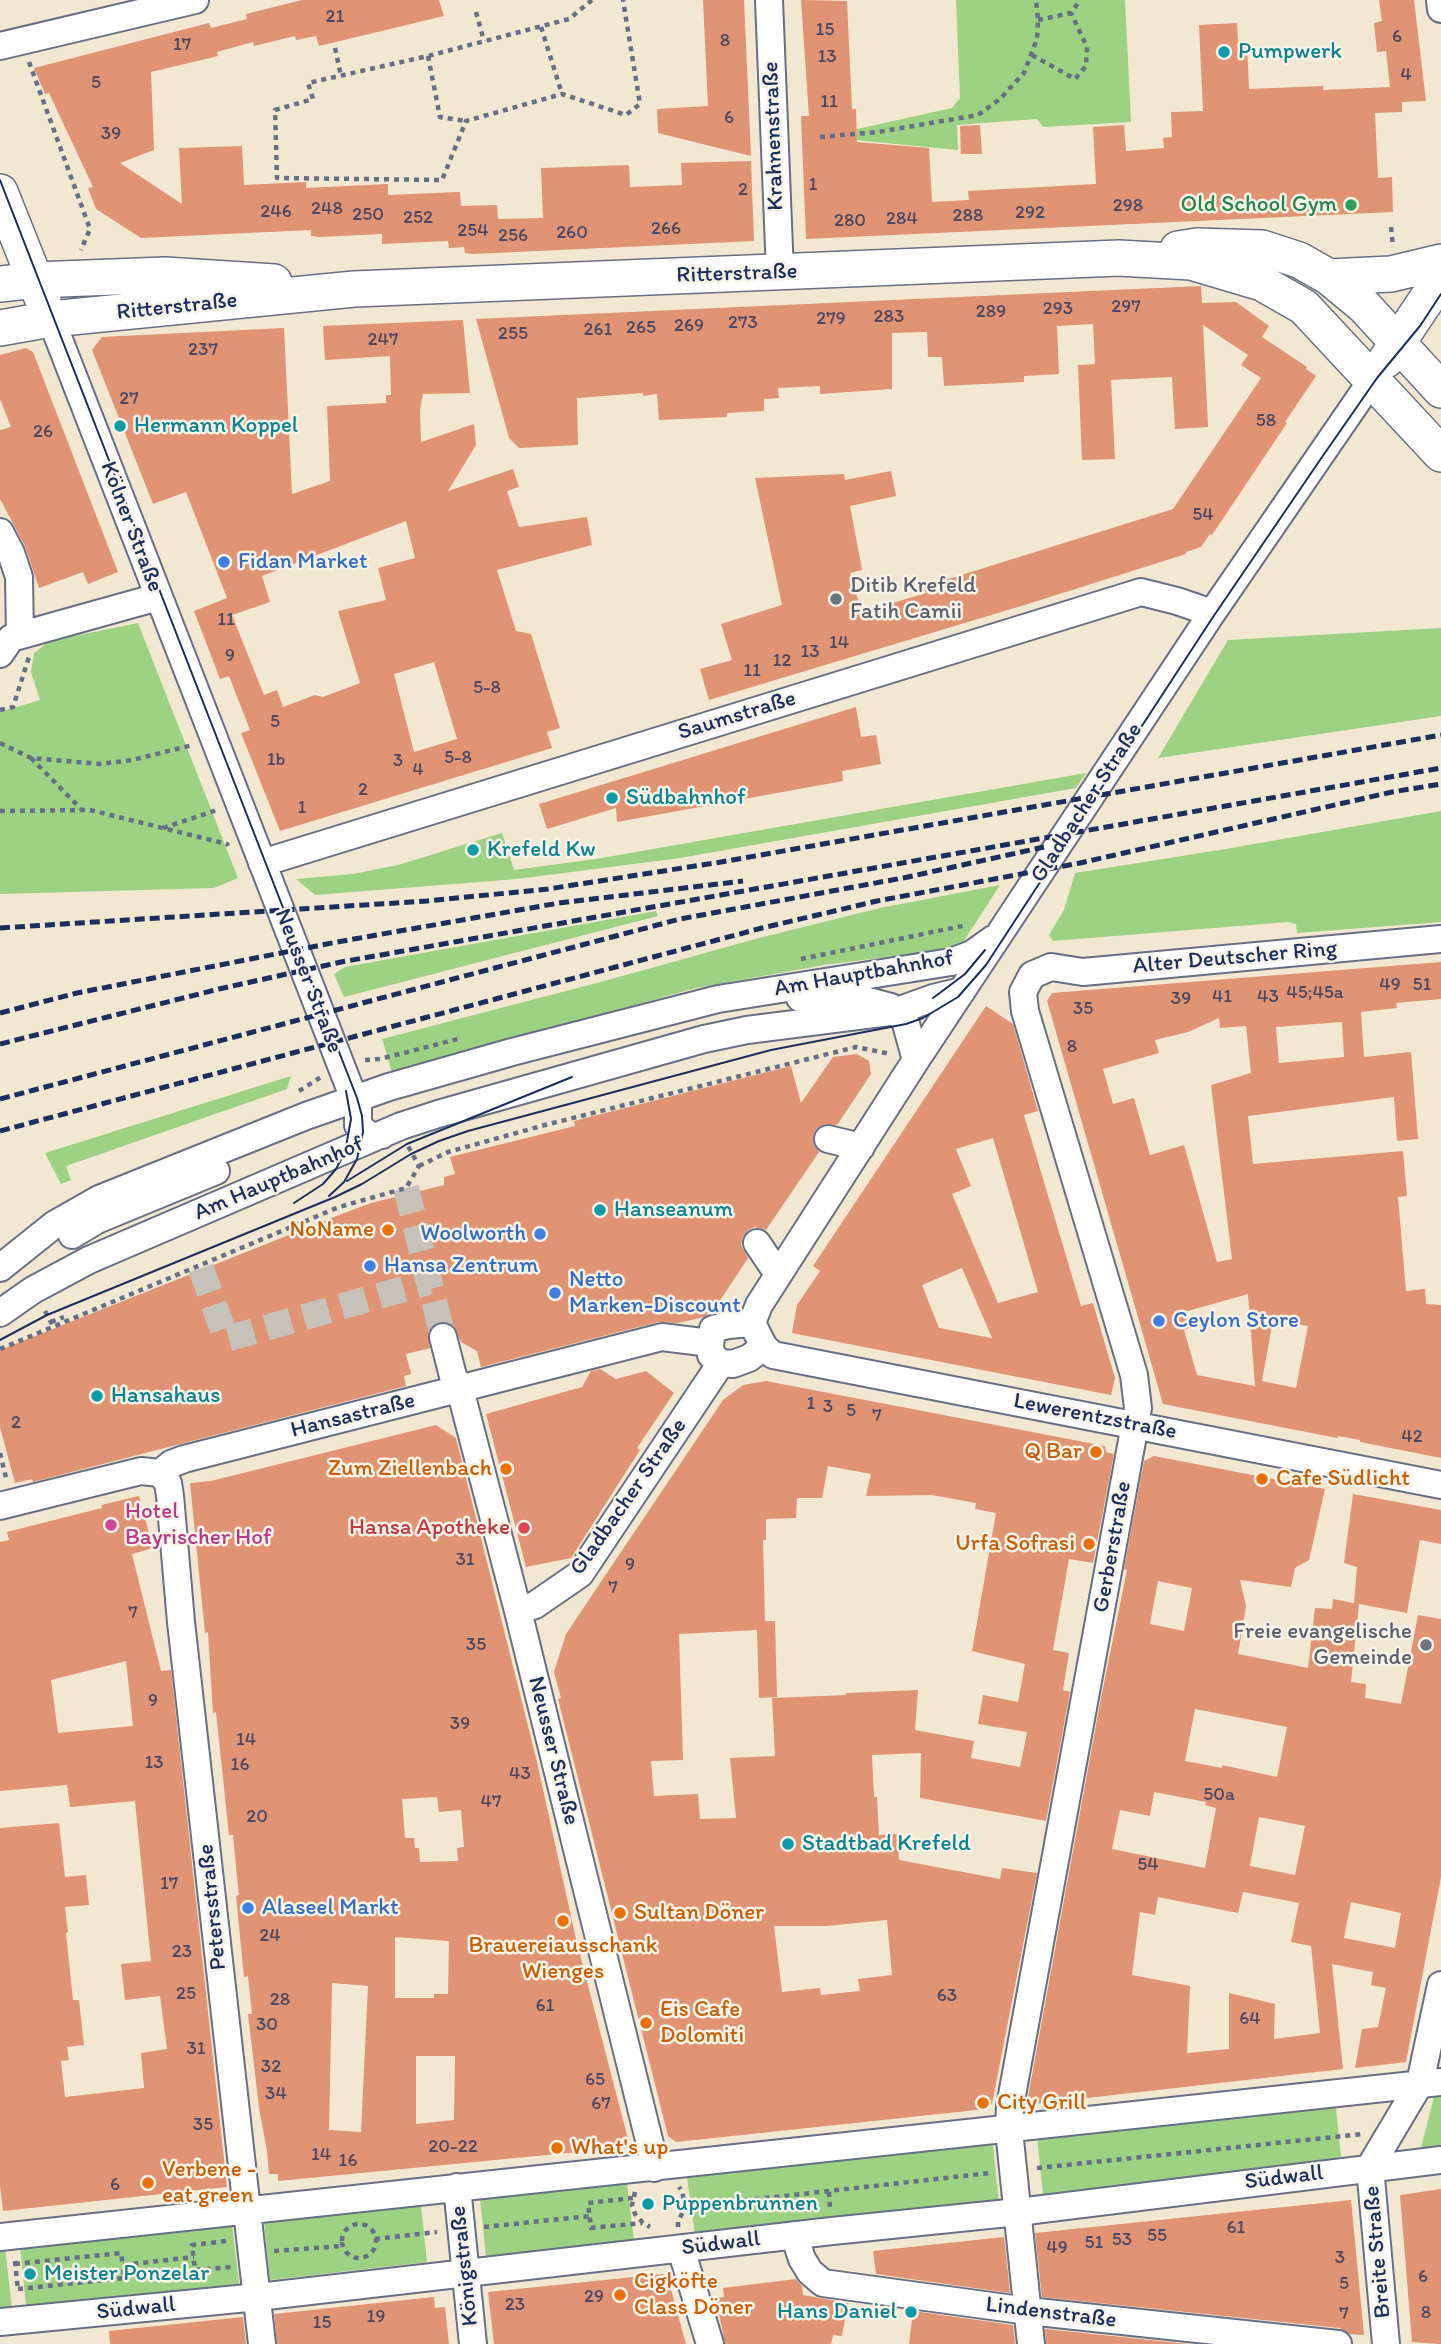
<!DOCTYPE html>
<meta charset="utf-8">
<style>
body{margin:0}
canvas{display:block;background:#f2e7d0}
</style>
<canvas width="1441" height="2344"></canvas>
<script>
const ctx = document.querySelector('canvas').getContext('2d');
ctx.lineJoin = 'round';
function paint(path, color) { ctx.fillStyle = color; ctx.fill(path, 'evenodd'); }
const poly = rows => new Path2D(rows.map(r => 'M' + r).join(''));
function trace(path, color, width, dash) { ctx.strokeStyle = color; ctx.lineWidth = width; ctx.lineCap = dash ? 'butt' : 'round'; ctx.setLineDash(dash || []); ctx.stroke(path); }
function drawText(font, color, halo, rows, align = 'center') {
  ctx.font = font + ' Itim,sans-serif'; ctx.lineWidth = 5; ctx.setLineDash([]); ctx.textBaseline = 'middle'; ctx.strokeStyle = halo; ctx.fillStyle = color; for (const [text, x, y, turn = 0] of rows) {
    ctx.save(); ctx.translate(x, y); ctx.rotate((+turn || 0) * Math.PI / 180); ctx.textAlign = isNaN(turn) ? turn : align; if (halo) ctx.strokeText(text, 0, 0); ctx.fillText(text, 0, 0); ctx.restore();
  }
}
const green = poly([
 [956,0,1125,0,1131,122,1043,127,1037,119,957,125,958,150,855,140,857,129,952,108,960,98],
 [138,623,238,878,214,888,0,894,0,712,40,700,31,672,34,653,50,641],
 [1441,628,1441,716,1158,758,1228,640],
 [1086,773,1076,788,680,858,517,879,315,895,296,879,353,874,398,865,502,833,514,870,596,859],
 [1441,811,1441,922,1297,933,1296,924,1288,922,1053,941,1049,935,1064,910,1075,873,1226,849],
 [1000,885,962,944,933,951,824,965,696,988,555,1027,394,1080,386,1052,382,1039,608,980,759,938,880,908],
 [656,911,658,916,344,997,334,974,345,967],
 [291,1076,287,1089,66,1166,71,1180,61,1184,45,1153],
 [1441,2096,1441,2154,1419,2156,1434,2097],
 [1336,2108,1342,2166,1043,2195,1037,2137],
 [993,2145,999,2203,695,2235,687,2177],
 [627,2183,634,2241,486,2257,480,2199],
 [421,2205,427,2262,270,2280,264,2222],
 [232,2223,239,2284,26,2306,20,2245],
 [5,2247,12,2308,0,2309,0,2248]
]);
const building = poly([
 [302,0,439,0,444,16,319,46,316,36,296,40,295,36,254,46,253,42,217,52,218,56,151,72,154,150,120,163,182,204,179,148,242,146,244,185,306,182,306,188,388,184,388,195,460,192,461,206,497,205,498,219,543,218,541,168,629,165,630,187,682,185,681,163,751,161,754,241,473,254,465,253,464,247,449,248,448,241,382,244,382,234,320,237,311,236,311,230,141,238,96,209,88,188,93,187,49,93,45,94,34,68,209,23,211,28,247,19,246,14],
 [703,0,744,0,751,156,658,133,657,109,708,106],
 [801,0,847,1,852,109,856,109,857,142,929,148,932,202,969,200,968,191,1096,184,1093,127,1124,125,1126,151,1164,148,1163,138,1172,137,1171,112,1203,111,1199,25,1237,23,1238,42,1247,42,1249,89,1323,86,1323,90,1390,87,1386,51,1377,52,1374,23,1382,21,1379,0,1414,0,1426,101,1402,102,1402,112,1375,113,1378,178,1392,177,1393,212,806,239,801,116,809,116],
 [980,125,982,154,961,154,960,126],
 [1201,286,1202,303,1236,302,1269,326,1262,337,1307,367,1306,369,1316,376,1285,422,1287,423,1212,535,1210,534,1201,547,1186,552,1186,554,1031,603,709,700,700,669,732,660,721,624,782,605,755,478,844,474,845,480,891,471,896,496,850,506,862,570,850,573,861,610,893,603,926,593,923,587,1173,509,1261,378,1241,365,1248,355,1203,325,1208,427,1175,429,1172,377,1111,380,1115,459,1082,460,1078,365,1095,364,1093,324,1057,326,1059,374,1024,376,1024,382,944,386,942,357,928,357,927,332,892,333,892,389,820,394,820,386,778,388,779,398,764,399,764,411,727,413,727,417,659,420,657,394,643,396,643,393,577,398,578,445,519,448,509,438,476,319],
 [463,320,470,393,423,394,420,410,421,442,474,424,476,445,448,491,513,469,519,487,507,491,519,527,587,517,592,545,497,570,516,631,531,634,560,728,547,732,552,748,280,831,241,733,250,730,229,676,220,679,194,611,227,598,186,492,153,504,92,350,102,337,284,328,292,494,330,481,327,406,386,403,386,395,391,395,390,356,325,360,323,326],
 [406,521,415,558,378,568,386,600,338,611,360,683,323,697,315,695,283,707,277,690,264,695,232,615,270,602,262,576],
 [434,662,457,739,414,752,394,674],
 [26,348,33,352,118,572,88,584,83,572,39,588,25,546,0,499,0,430,11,427,0,399,0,355],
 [856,707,861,737,876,735,881,764,842,771,843,781,617,822,616,808,547,829,539,804],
 [1441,962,1441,999,1396,1003,1397,1008,1361,1012,1364,1057,1411,1052,1418,1139,1397,1141,1394,1097,1248,1116,1253,1164,1403,1151,1407,1196,1398,1197,1406,1291,1425,1289,1426,1304,1441,1305,1441,1458,1360,1442,1360,1440,1338,1436,1337,1438,1163,1404,1047,1001,1052,993],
 [1219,1018,1220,1028,1246,1026,1251,1073,1211,1085,1232,1259,1217,1262,1184,1145,1150,1155,1134,1098,1113,1104,1103,1069,1159,1053,1155,1040,1188,1032],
 [1342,1022,1344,1057,1279,1063,1276,1027],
 [1248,1294,1255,1386,1197,1375,1184,1330,1189,1328,1184,1312],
 [1273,1320,1308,1326,1296,1388,1262,1381],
 [986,1006,1013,1024,1038,1111,1024,1115,1081,1306,1093,1303,1115,1378,1111,1395,792,1333,797,1305,820,1271,813,1266],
 [993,1138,1038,1292,998,1303,952,1194,971,1186,956,1149],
 [962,1268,992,1338,939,1328,922,1285],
 [857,1054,869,1061,871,1074,837,1125,824,1124,816,1129,813,1136,813,1143,819,1152,766,1230,755,1227,748,1230,743,1236,741,1245,748,1258,719,1302,721,1308,707,1312,708,1314,704,1317,678,1323,658,1322,481,1367,477,1351,461,1342,454,1326,447,1322,440,1322,433,1325,428,1332,430,1348,406,1354,411,1374,404,1376,406,1386,122,1459,33,1482,32,1479,15,1483,0,1427,0,1350,339,1215,371,1203,444,1185,444,1177,455,1174,450,1157,575,1126,574,1121,791,1066,801,1103,833,1057],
 [600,1369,616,1379,646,1371,674,1393,637,1448,640,1450,571,1558,526,1567,486,1414,582,1387,591,1371],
 [766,1381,1105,1446,1106,1452,1114,1454,1093,1563,1069,1559,1053,1650,1069,1653,1063,1690,1070,1692,1046,1821,920,1798,921,1753,872,1755,874,1797,877,1797,879,1835,897,1834,899,1860,1000,1879,1002,1868,1037,1873,992,2104,986,2109,676,2142,668,2136,558,1699,561,1698,554,1672,566,1634,723,1400,743,1385],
 [828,1466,871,1474,866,1496,932,1495,976,1503,975,1509,996,1513,972,1651,1025,1664,1018,1702,983,1695,978,1724,1027,1732,1020,1767,971,1758,974,1741,915,1730,918,1690,846,1693,846,1695,772,1698,775,1756,730,1758,736,1818,700,1819,698,1794,654,1796,651,1761,683,1760,679,1634,757,1630,759,1698,777,1697,775,1621,765,1621,763,1540,766,1540,766,1519,796,1518,797,1498,822,1498],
 [887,1920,892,1975,858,1979,860,1991,821,1995,820,1988,782,1992,774,1926,827,1926],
 [436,1425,456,1438,537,1762,576,1939,630,2147,278,2181,278,2174,269,2174,267,2151,259,2108,248,2014,252,2014,248,1976,244,1977,236,1896,239,1895,237,1877,233,1835,229,1835,216,1712,213,1713,208,1632,205,1633,190,1483,211,1481],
 [437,1797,439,1812,461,1810,464,1847,457,1848,458,1861,420,1862,419,1848,415,1848,414,1838,405,1838,402,1799],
 [395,1937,449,1941,448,1994,434,1994,434,1998,395,1998],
 [332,1983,368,1986,361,2132,329,2130],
 [416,2056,455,2056,454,2120,416,2124],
 [1154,1456,1325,1489,1309,1560,1295,1568,1291,1587,1240,1580,1246,1606,1238,1654,1308,1668,1315,1608,1332,1609,1333,1599,1359,1604,1351,1682,1366,1684,1365,1698,1401,1704,1418,1615,1441,1619,1441,1877,1431,1930,1406,2062,1355,2068,1362,2029,1378,2027,1386,1988,1371,1985,1373,1972,1332,1964,1343,2069,1034,2104,1028,2097,1101,1698,1127,1570,1124,1569,1144,1461],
 [1158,1581,1192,1588,1184,1631,1150,1624],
 [1195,1709,1287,1727,1277,1777,1222,1765,1222,1768,1185,1761],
 [1154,1792,1206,1802,1205,1805,1216,1808,1205,1868,1112,1849,1120,1810,1150,1816],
 [1259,1817,1305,1826,1295,1875,1250,1866],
 [1243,1892,1299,1903,1291,1942,1311,1946,1320,2033,1274,2039,1275,2004,1229,1993,1229,2049,1187,2053,1190,1986,1132,1975,1140,1912,1155,1915,1158,1897,1238,1913],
 [1351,1902,1401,1913,1395,1948,1344,1938],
 [1353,1494,1441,1510,1441,1544,1420,1540,1407,1613,1354,1603,1357,1567,1344,1563],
 [139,1496,153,1548,132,1554,161,1671,171,1670,227,2187,3,2211,0,2185,0,1828,59,1823,65,1877,86,1875,89,1905,65,1907,68,1932,66,1933,73,2000,79,2000,84,2045,67,2047,69,2060,61,2061,65,2097,144,2088,141,2053,167,2049,160,1996,125,2000,121,1964,151,1961,135,1801,70,1807,67,1785,0,1791,0,1542,9,1540,7,1532,102,1508,101,1505],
 [126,1661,133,1726,58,1733,51,1680],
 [1441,2189,1441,2344,1412,2342,1400,2195],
 [1351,2200,1364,2335,1349,2334,1340,2328,1042,2297,1035,2233],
 [1004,2237,1010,2293,876,2274,873,2251],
 [663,2274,668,2279,686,2344,494,2344,488,2292],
 [796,2279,802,2286,803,2295,848,2303,842,2336,833,2335,831,2344,725,2344,716,2298,724,2297,723,2288],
 [434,2297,435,2308,445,2307,449,2344,277,2344,274,2314],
 [913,2311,1013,2325,1015,2344,909,2344],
 [243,2317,246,2344,110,2344,109,2331],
 [1045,2329,1189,2344,1046,2344]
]);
const minorTunnel = poly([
 [406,1188,443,1337],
 [201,1268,226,1339,429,1282]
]);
const path = poly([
 [592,0,569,19,428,56,308,83,313,99,275,110,277,178,442,180,466,121,562,94,626,115,640,104,623,0],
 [476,12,484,41],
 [1038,20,1071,13,1080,0],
 [541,27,562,94],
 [335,48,341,76],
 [1032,55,1075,79,1086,66,1087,47,1071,13],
 [428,56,440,117,466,121],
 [29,62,90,229,81,250],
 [820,137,878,132,978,115,1000,99,1024,73,1037,39,1038,20,1036,0],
 [1391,227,1393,247],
 [0,710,13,707,29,657],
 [0,743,31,758,100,764,132,760,193,745],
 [31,758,81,809],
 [0,811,90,810,227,844,228,846],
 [163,828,217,810],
 [801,959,967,925],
 [365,1060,380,1059,462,1038],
 [299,1091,321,1077],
 [419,1166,448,1152,545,1125,856,1047,891,1054],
 [45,1311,53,1326],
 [51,1322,64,1317],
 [0,1349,339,1207,406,1188,419,1166,408,1146],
 [0,1453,7,1482],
 [1037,2168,1363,2134],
 [635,2192,632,2205,635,2214,643,2223,650,2227],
 [829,2192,830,2208],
 [633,2198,588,2203,591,2228,642,2223],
 [685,2207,990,2173],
 '342 2241a17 17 0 1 1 34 0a17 17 0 1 1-34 0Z',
 [484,2227,590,2216],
 [678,2227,678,2222,685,2207,682,2191,679,2187],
 [375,2239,437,2232],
 [226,2241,192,2245,195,2270,232,2267],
 [274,2251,342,2246],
 [15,2261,18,2291],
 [15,2264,121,2253,123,2265],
 [18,2289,124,2278,123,2265,194,2257]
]);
const minor = poly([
 [769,0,780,273],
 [1440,0,1441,9],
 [0,46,195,0],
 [51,319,358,1109,358,1125,369,1136,382,1135],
 [1372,380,1212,613,916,1060,759,1305,752,1323,764,1347,773,1355,1441,1485],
 [0,532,11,553,19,577,20,635],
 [0,654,11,638,158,597],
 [262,863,1141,592,1177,601,1212,613],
 [800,998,857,998,891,1007,903,1018,906,1024,916,1060],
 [828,1139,861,1147],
 [72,1235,97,1220,216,1171],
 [757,1243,778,1274],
 [0,1268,55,1224,99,1199,306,1116,389,1087,512,1052,718,999,951,962,972,954,993,939],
 [0,1313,33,1290,89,1260,401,1126,438,1114,704,1039,747,1030,897,1011,933,998,962,991],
 [752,1323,728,1325,713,1329,710,1343,711,1355,721,1363,733,1364,749,1358,764,1347],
 [443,1337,453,1376,460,1389,518,1611,651,2148,654,2168],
 [160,1473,168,1483,170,1496,181,1622,262,2344],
 [0,1506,141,1471,160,1473,171,1464,184,1459,662,1337,710,1343],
 [518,1611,535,1605,580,1574,721,1363],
 [457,2187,473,2344],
 [794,2235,802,2259,810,2272,823,2283,1028,2311,1338,2344],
 [0,2237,1441,2082],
 [681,2249,710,2344],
 [0,2322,258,2297,832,2231,1018,2212,1441,2160],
 [1031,2344,1009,2130,1010,2106,1138,1408,1134,1375,1025,1011,1023,992,1032,975,1051,967,1083,972,1441,939],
 [1386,2344,1370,2167,1420,2083,1441,1985]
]);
const major = poly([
 [0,192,43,300],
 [1178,249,1197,246,1262,248,1299,260,1329,277,1364,306,1441,390],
 [1329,277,1391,274,1441,262],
 [0,284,35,280,165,275,274,282],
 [0,328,51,319,354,289,1119,258,1191,262,1262,283,1304,307,1441,454],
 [1386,360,1441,278]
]);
const tram = poly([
 [0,180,357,1098,362,1116,363,1132,357,1159,344,1182,329,1196],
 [933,998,965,974,985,950],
 [347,1181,407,1144,572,1077],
 [294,1203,323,1184,336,1169,345,1152,351,1119,346,1091],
 [0,1340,47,1315,335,1197,362,1184,411,1154,439,1141,468,1131,771,1050,906,1024,923,1018,958,997,986,965,1211,620,1320,460,1377,378,1420,326,1441,294]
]);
const rail = poly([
 [0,928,427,901,548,889,721,862,1441,735],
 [0,1013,77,993,337,942,559,903,743,881],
 [0,1044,219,989,341,962,1441,768],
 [0,1099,680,919,908,877,1044,847],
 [0,1131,762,928,877,901,1080,863,1392,792,1441,784]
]);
const markers = [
 [1224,52,7,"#0f9aa8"],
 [1351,205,7,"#2e9e5b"],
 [120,426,7,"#0f9aa8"],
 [224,562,7,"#3f7fe0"],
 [836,599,7,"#6b7280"],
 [612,798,7,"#0f9aa8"],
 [473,850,7,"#0f9aa8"],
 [600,1210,7,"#0f9aa8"],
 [388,1230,7,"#e8710a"],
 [540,1234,7,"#3f7fe0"],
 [370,1266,7,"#3f7fe0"],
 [555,1293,7,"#3f7fe0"],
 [1159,1321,7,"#3f7fe0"],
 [97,1396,7,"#0f9aa8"],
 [1096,1452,7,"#e8710a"],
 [506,1469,7,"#e8710a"],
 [1262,1479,7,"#e8710a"],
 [111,1525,7,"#d1479c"],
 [524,1528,7,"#e0444e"],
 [1089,1544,7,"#e8710a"],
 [1426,1645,7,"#6b7280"],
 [788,1844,7,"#0f9aa8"],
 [248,1908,7,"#3f7fe0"],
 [620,1913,7,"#e8710a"],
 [563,1921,7,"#e8710a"],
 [646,2023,7,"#e8710a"],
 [983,2103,7,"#e8710a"],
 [557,2148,7,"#e8710a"],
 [148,2183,7,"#e8710a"],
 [648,2204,7,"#0f9aa8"],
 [30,2274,7,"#0f9aa8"],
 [620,2295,7,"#e8710a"],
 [911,2312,7,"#0f9aa8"]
];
const numberNames = [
 ["21",335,17],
 ["15",825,30],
 ["6",1397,37],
 ["8",725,41],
 ["17",182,45],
 ["13",827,57],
 ["4",1406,75],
 ["5",96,83],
 ["11",829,102],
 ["6",729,118],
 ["39",111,134],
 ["1",813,185],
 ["2",743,190],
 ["298",1128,206],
 ["248",327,209],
 ["246",276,212],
 ["292",1030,213],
 ["250",368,215],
 ["288",968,216],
 ["252",418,218],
 ["284",902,219],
 ["280",850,221],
 ["266",666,229],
 ["254",473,231],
 ["260",572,233],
 ["256",513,236],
 ["297",1126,307],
 ["293",1058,309],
 ["289",991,312],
 ["283",889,317],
 ["279",831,319],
 ["273",743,323],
 ["269",689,326],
 ["265",641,328],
 ["261",598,330],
 ["255",513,334],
 ["247",383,340],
 ["237",203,350],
 ["27",129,399],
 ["58",1266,421],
 ["26",43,432],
 ["54",1203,515],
 ["11",226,620],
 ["14",839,643],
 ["13",810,652],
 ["9",230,656],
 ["12",782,661],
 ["11",752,671],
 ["5-8",487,688],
 ["5",275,722],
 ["5-8",458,758],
 ["1b",276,760],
 ["3",398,761],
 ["4",418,770],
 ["2",363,790],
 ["1",302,808],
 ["49",1390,985],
 ["51",1422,985],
 ["45;45a",1315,993],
 ["41",1222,997],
 ["43",1268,997],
 ["39",1181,999],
 ["35",1083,1009],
 ["8",1072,1047],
 ["1",811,1404],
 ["3",828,1407],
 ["5",851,1411],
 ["7",877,1416],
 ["2",16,1423],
 ["42",1412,1437],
 ["31",465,1560],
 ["9",630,1565],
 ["7",613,1588],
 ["7",133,1613],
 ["35",476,1645],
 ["9",153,1701],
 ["39",460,1724],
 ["14",246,1740],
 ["13",154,1763],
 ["16",240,1765],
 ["43",520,1774],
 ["50a",1219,1795],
 ["47",491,1802],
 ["20",257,1817],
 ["54",1148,1865],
 ["17",169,1884],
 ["24",270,1936],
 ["23",182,1952],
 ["25",186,1994],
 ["63",947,1996],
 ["28",280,2000],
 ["61",545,2006],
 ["64",1250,2019],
 ["30",267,2025],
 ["31",196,2049],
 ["32",271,2067],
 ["65",595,2080],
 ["34",276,2094],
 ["67",601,2104],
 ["35",203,2125],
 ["20-22",453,2147],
 ["14",321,2155],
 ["16",348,2161],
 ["6",115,2185],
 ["61",1236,2228],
 ["55",1157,2236],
 ["53",1122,2240],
 ["51",1094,2243],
 ["49",1057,2248],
 ["3",1340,2258],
 ["6",1423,2277],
 ["5",1344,2284],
 ["29",594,2297],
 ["23",515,2305],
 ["8",1426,2313],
 ["7",1344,2314],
 ["19",376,2317],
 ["15",322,2323]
];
const cultureNames = [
 ["Pumpwerk",1238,52],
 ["Hermann Koppel",134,426],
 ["Südbahnhof",626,798],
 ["Krefeld Kw",487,850],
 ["Hanseanum",614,1210],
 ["Hansahaus",111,1396],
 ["Stadtbad Krefeld",802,1844],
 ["Puppenbrunnen",662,2204],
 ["Meister Ponzelar",44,2274],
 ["Hans Daniel",897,2312,"right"]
];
const streetNames = [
 ["Krahnenstraße",774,136,-92],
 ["Ritterstraße",737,274,-2],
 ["Ritterstraße",177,307,-6],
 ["Kölner Straße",131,527,69],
 ["Saumstraße",737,716,-17],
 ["Gladbacher Straße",1087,803,-57],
 ["Alter Deutscher Ring",1235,958,-5],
 ["Am Hauptbahnhof",864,974,-10],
 ["Neusser Straße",308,981,69],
 ["Am Hauptbahnhof",279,1179,-23],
 ["Hansastraße",353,1416,-14],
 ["Lewerentzstraße",1095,1417,11],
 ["Gladbacher Straße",629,1497,-55],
 ["Gerberstraße",1113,1547,-80],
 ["Neusser Straße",553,1751,76],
 ["Petersstraße",213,1907,-96],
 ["Südwall",1284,2178,-7],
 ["Südwall",721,2244,-7],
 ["Breite Straße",1378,2252,-95],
 ["Königstraße",465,2266,-96],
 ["Südwall",136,2309,-6],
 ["Lindenstraße",1051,2313,7]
];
const leisureNames = [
 ["Old School Gym",1337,205]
];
const shopNames = [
 ["Fidan Market",238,562],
 ["Woolworth",526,1234,"right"],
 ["Hansa Zentrum",384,1266],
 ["Netto",569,1280],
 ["Marken-Discount",569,1306],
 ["Ceylon Store",1173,1321],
 ["Alaseel Markt",262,1908]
];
const worshipNames = [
 ["Ditib Krefeld",850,586],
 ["Fatih Camii",850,612],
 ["Freie evangelische",1412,1632,"right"],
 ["Gemeinde",1412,1658,"right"]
];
const foodNames = [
 ["NoName",374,1230,"right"],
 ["Q Bar",1082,1452,"right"],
 ["Zum Ziellenbach",492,1469,"right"],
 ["Cafe Südlicht",1276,1479],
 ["Urfa Sofrasi",1075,1544,"right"],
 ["Sultan Döner",634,1913],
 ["Brauereiausschank",563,1946,"center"],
 ["Wienges",563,1972,"center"],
 ["Eis Cafe",660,2010],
 ["Dolomiti",660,2036],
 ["City Grill",997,2103],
 ["What's up",571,2148],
 ["Verbene -",162,2170],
 ["eat green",162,2196],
 ["Cigköfte",634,2282],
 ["Class Döner",634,2308]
];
const hotelNames = [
 ["Hotel",125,1512],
 ["Bayrischer Hof",125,1538]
];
const healthNames = [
 ["Hansa Apotheke",510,1528]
];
paint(green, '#9dd282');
paint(building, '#e09473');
trace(minorTunnel, '#c7c2b9', 26, [26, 13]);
trace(minor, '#666f86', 30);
trace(major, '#666f86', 38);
trace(path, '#666f86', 4.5, [5, 5]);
trace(minor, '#fff', 26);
trace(major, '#fff', 35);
trace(tram, '#1b2f5e', 2);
trace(rail, '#1b2f5e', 5, [10, 5]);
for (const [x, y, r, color] of markers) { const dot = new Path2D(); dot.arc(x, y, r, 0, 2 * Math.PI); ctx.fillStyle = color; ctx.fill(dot); trace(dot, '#f7f3e8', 2.5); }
drawText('19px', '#4c4863', null, numberNames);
drawText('23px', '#0d838f', '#f7f3e8', cultureNames, 'left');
drawText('23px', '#1b2f5e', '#f7f3e8', streetNames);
drawText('23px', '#27864d', '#f7f3e8', leisureNames, 'right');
drawText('23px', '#366cbe', '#f7f3e8', shopNames, 'left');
drawText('23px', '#5b616d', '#f7f3e8', worshipNames, 'left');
drawText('23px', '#c56008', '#f7f3e8', foodNames, 'left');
drawText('23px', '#b23c85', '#f7f3e8', hotelNames, 'left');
drawText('23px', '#be3a42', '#f7f3e8', healthNames, 'right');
</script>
